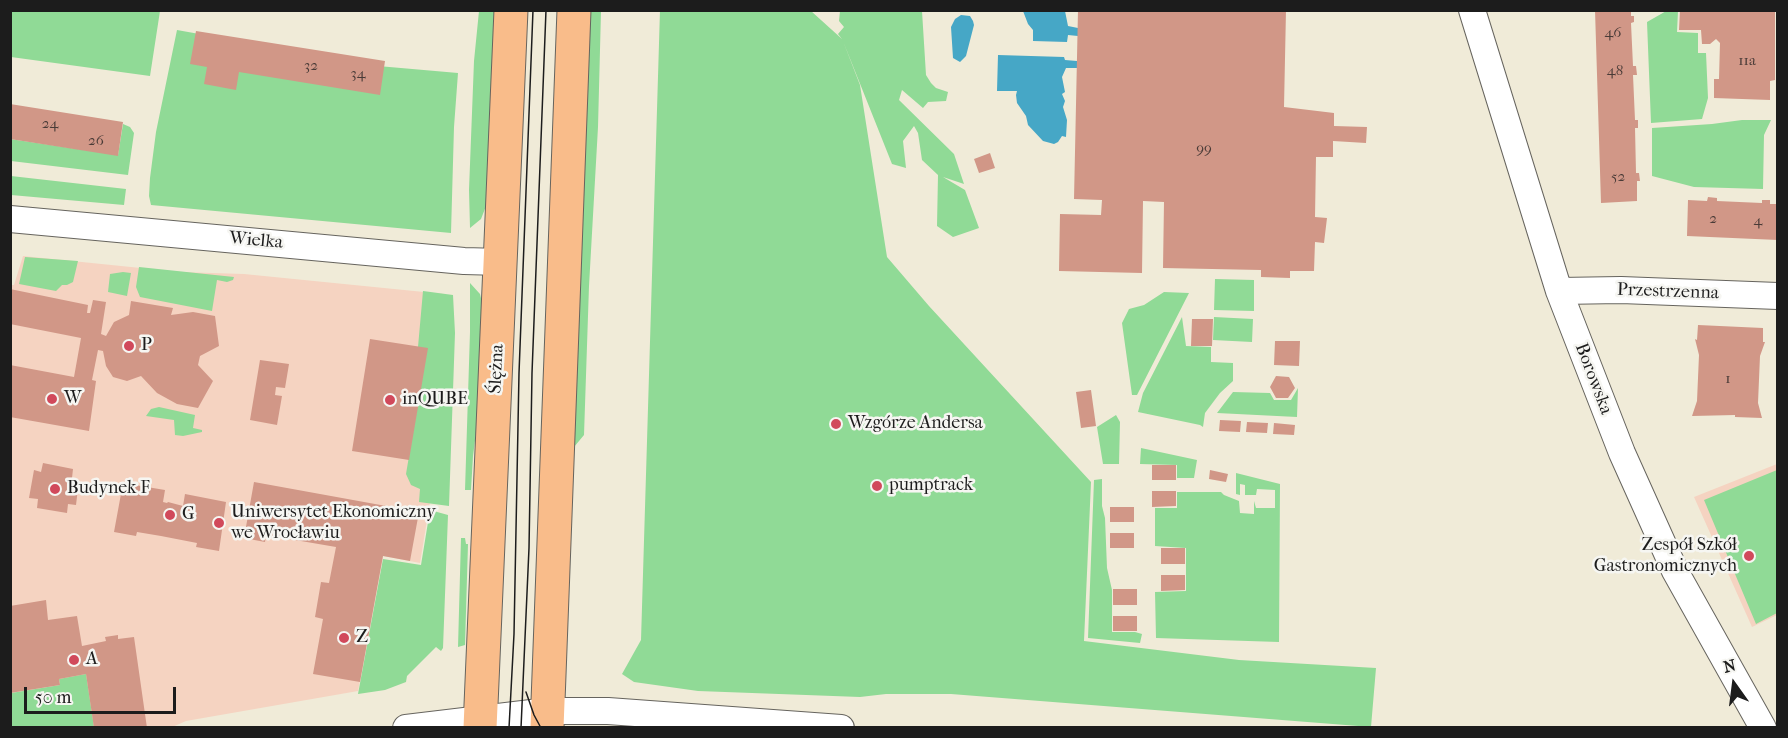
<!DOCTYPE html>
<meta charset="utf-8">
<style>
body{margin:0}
#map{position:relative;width:1788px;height:738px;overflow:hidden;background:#f0ebd8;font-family:"IM FELL French Canon",serif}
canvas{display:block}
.frame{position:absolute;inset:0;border:12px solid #1c1c1c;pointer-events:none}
.north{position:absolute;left:1704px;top:654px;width:60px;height:60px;-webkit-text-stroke:4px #f6f6f2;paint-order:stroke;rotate:346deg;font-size:16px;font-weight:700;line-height:24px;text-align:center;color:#1c1c1c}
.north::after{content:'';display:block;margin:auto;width:21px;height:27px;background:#1c1c1c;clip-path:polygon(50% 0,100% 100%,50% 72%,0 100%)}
.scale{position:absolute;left:24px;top:687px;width:152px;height:27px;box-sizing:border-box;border:3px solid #1c1c1c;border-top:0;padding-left:8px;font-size:18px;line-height:21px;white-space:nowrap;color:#1c1c1c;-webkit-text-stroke:4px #f6f6f2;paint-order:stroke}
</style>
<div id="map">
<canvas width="1788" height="738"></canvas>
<div class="frame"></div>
<div class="north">N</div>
<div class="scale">50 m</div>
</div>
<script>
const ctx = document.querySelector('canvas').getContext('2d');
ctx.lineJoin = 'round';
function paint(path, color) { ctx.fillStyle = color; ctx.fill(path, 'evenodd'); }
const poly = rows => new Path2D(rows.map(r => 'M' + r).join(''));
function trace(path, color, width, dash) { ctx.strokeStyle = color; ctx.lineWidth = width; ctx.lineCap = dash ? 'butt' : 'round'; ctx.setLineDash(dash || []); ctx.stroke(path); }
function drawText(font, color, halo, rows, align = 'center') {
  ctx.font = font + ' "IM FELL French Canon",serif'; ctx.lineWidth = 5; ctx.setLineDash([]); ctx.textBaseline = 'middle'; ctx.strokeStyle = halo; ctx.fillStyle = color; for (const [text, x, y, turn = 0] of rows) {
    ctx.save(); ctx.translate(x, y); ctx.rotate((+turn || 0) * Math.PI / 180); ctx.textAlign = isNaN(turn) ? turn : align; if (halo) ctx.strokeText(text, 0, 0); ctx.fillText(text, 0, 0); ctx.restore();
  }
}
const built = poly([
 [23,256,180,272,244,274,444,294,432,490,420,563,383,556,358,691,186,721,170,728,94,727,59,679,60,685,11,693,10,285,14,285],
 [1777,464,1777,615,1752,627,1694,497]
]);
const green = poly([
 [660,10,811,11,842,39,838,34,844,27,839,21,840,11,922,11,926,75,931,83,936,88,948,92,946,101,928,102,923,108,902,90,899,100,954,154,964,184,943,177,965,190,979,228,953,237,937,226,938,175,922,160,918,133,914,126,903,141,906,168,892,164,843,41,860,85,887,257,929,306,1091,482,1084,641,1239,660,1376,668,1371,727,951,694,886,694,860,697,698,691,634,682,622,674,641,640],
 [1668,10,1678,11,1677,32,1698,33,1698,53,1706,53,1708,98,1702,119,1651,123,1647,22],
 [10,11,160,11,150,76,11,57],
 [479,11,498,11,488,201,481,219,470,228,469,190,474,61],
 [588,11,601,11,598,127,589,286,584,435,574,447],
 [177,30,378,66,458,73,454,127,451,233,151,205,149,196,150,178,156,132],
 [1742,120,1771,120,1764,135,1763,189,1694,187,1652,176,1652,128,1712,124],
 [123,124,130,127,134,133,128,175,11,161,10,139,118,155],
 [11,176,126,189,124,205,11,195],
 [25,257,78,261,73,282,67,285,62,285,56,291,19,284],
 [139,267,234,277,233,280,227,282,217,280,212,311,140,297,136,287],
 [123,272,131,273,127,296,108,292,110,274],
 [1215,279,1254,280,1254,311,1214,310],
 [470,283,480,294,484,311,484,371,473,456,471,490,465,490,470,332],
 [423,291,453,295,455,333,449,506,419,502,420,489,411,485,406,474,427,349,418,347],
 [1164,292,1189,293,1137,395,1132,395,1122,323,1129,309,1144,305],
 [1182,317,1186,346,1211,347,1211,362,1233,363,1233,381,1220,393,1205,413,1203,427,1200,425,1138,412,1143,393],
 [1214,317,1253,319,1252,342,1213,340],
 [1298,388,1297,417,1217,413,1233,392,1270,393,1274,400,1291,400],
 [159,407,195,415,193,428,202,430,202,432,183,436,175,435,174,420,146,416,151,409],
 [1116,415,1120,422,1119,464,1103,464,1097,427],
 [1141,448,1197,460,1194,478,1177,478,1177,465,1140,464],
 [1777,470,1777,613,1756,624,1704,500],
 [1236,473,1280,484,1279,642,1156,638,1155,592,1186,591,1186,548,1155,546,1155,508,1177,508,1177,492,1221,492,1224,495,1239,501,1240,513,1254,514,1254,501,1256,508,1275,508,1275,490,1257,489,1256,495,1245,495,1245,485,1240,484,1240,495,1236,494],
 [1102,479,1102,506,1105,518,1107,568,1112,590,1112,632,1135,632,1142,634,1140,643,1088,638,1094,480],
 [430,510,448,515,443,648,441,651,436,647,407,676,406,682,385,690,358,694,383,559,421,565],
 [461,538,465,538,466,544,468,544,465,645,458,647],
 [86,674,94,727,11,728,11,693,60,685,59,679]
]);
const water = poly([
 [1023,11,1065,11,1068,26,1078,28,1078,36,1068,35,1067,42,1033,41,1033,30,1028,24],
 [961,15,970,16,973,21,974,25,966,56,960,62,953,58,951,27,955,19],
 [998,55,1064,57,1065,60,1077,61,1077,68,1066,68,1062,77,1065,92,1062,94,1065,101,1063,107,1067,120,1066,137,1062,136,1058,142,1054,144,1043,141,1028,125,1026,116,1017,103,1016,95,1017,91,997,91]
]);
const building = poly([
 [1078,10,1286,10,1284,107,1334,113,1334,126,1367,127,1366,143,1333,141,1333,157,1316,157,1315,217,1327,218,1324,243,1315,242,1314,271,1290,271,1290,278,1261,277,1261,270,1163,268,1164,202,1143,201,1142,273,1059,271,1060,214,1101,215,1102,200,1074,199],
 [1595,10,1631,10,1631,16,1634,16,1634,22,1631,23,1633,66,1636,66,1637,75,1633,75,1635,120,1638,120,1638,128,1635,128,1636,173,1639,173,1640,181,1637,181,1637,201,1601,203],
 [1680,10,1775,12,1775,80,1770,81,1770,100,1714,98,1714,79,1719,79,1720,43,1716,39,1710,44,1702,44,1701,30,1679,30],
 [196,31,385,61,380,95,239,72,236,90,204,84,207,67,190,64],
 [10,104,123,122,118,156,10,139],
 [990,153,995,168,979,173,974,159],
 [1708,197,1717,198,1717,201,1762,203,1762,200,1770,200,1770,204,1778,204,1778,240,1687,236,1688,200,1707,201],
 [10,289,88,305,87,313,90,313,93,300,106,302,101,334,106,336,114,322,129,315,131,301,173,308,171,315,193,312,215,316,219,346,200,356,198,365,213,381,198,408,177,404,157,393,141,376,127,381,113,377,106,366,103,351,98,350,92,380,96,381,89,431,10,417,10,365,74,377,81,338,10,324],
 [1192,319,1213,319,1212,346,1191,346],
 [1698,325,1763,328,1763,342,1765,342,1760,356,1758,403,1762,418,1735,417,1735,415,1692,416,1697,401,1699,355,1695,339,1697,340],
 [370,339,428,348,409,460,352,451],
 [1275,341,1300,341,1299,366,1274,365],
 [260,360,289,364,285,388,276,387,275,395,282,396,277,425,250,420],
 [1276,376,1289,377,1295,388,1288,398,1276,398,1270,387],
 [1091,390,1096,426,1081,428,1076,392],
 [1220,420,1241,421,1240,432,1219,431],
 [1247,422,1268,423,1267,433,1246,432],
 [1274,423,1295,425,1294,435,1273,434],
 [43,463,73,469,72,478,79,480,76,505,68,504,67,513,37,508,38,499,29,498,34,470,41,472],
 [1152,465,1176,465,1176,480,1152,480],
 [1210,470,1228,474,1226,482,1209,479],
 [254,482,419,512,410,561,383,556,360,682,313,674,323,619,315,617,321,582,329,583,336,547,266,535,265,542,244,538],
 [123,483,165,490,163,502,167,503,168,502,183,506,185,494,226,502,219,551,196,547,197,543,161,536,137,532,136,536,114,532],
 [1152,491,1176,491,1176,506,1152,507],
 [1110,507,1134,507,1134,522,1110,522],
 [1110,533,1134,533,1134,548,1110,548],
 [1161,548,1185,548,1185,564,1161,564],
 [1161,575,1185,575,1185,590,1161,591],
 [1113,589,1137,589,1137,605,1113,605],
 [46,600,48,620,77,616,82,646,106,641,105,637,118,635,118,639,134,637,147,728,94,728,86,674,59,679,60,685,10,693,10,606],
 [1113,616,1137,616,1137,631,1113,631]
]);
const minor = poly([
 [1472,10,1559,291,1622,453,1675,571,1763,728],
 [10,219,464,261,501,262],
 [1559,291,1621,290,1778,296],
 [406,728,548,711,608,711,841,728]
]);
const major = poly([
 [480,728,511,10],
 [547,728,574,10]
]);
const tram = poly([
 [526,692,534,715,541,728],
 [509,728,514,634,519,373,533,10],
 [521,728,529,548,532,373,546,10]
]);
const markers = [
 [129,346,6,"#d1495b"],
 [52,399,6,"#d1495b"],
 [390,400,6,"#d1495b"],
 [836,424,6,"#d1495b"],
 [877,486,6,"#d1495b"],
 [55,489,6,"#d1495b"],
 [170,515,6,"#d1495b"],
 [219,523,6,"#d1495b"],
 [1749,556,6,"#d1495b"],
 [344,638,6,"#d1495b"],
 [74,660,6,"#d1495b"]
];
const numberNames = [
 ["46",1613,33],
 ["11a",1747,61],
 ["32",311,66],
 ["48",1615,71],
 ["34",358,74],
 ["24",50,124],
 ["26",96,141],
 ["99",1204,149],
 ["52",1618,177],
 ["2",1713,219],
 ["4",1758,221],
 ["1",1728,379]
];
const streetNames = [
 ["Wielka",256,241,5],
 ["Przestrzenna",1668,292,2],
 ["Ślężna",497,369,-87],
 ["Borowska",1593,379,69]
];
const poiNames = [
 ["P",141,346],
 ["W",64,399],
 ["inQUBE",402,400],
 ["Wzgórze Andersa",848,424],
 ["pumptrack",889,486],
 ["Budynek F",67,489],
 ["Uniwersytet Ekonomiczny",231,513],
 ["we Wrocławiu",231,534],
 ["G",182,515],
 ["Zespół Szkół",1737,546,"right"],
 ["Gastronomicznych",1737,567,"right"],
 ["Z",356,638],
 ["A",86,660]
];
paint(built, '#f5d3c1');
paint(green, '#90da96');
paint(water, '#46a7c6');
paint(building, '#d19787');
trace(minor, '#66645e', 28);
trace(major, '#66645e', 35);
trace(minor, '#fff', 26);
trace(major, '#f9bc8a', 33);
trace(tram, '#1c1c1c', 1.5);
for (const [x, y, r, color] of markers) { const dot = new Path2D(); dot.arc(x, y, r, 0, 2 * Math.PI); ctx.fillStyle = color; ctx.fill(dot); trace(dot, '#f6f6f2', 2); }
drawText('15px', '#493b37', null, numberNames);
drawText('18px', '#1c1c1c', '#f6f6f2', streetNames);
drawText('18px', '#1c1c1c', '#f6f6f2', poiNames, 'left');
</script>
